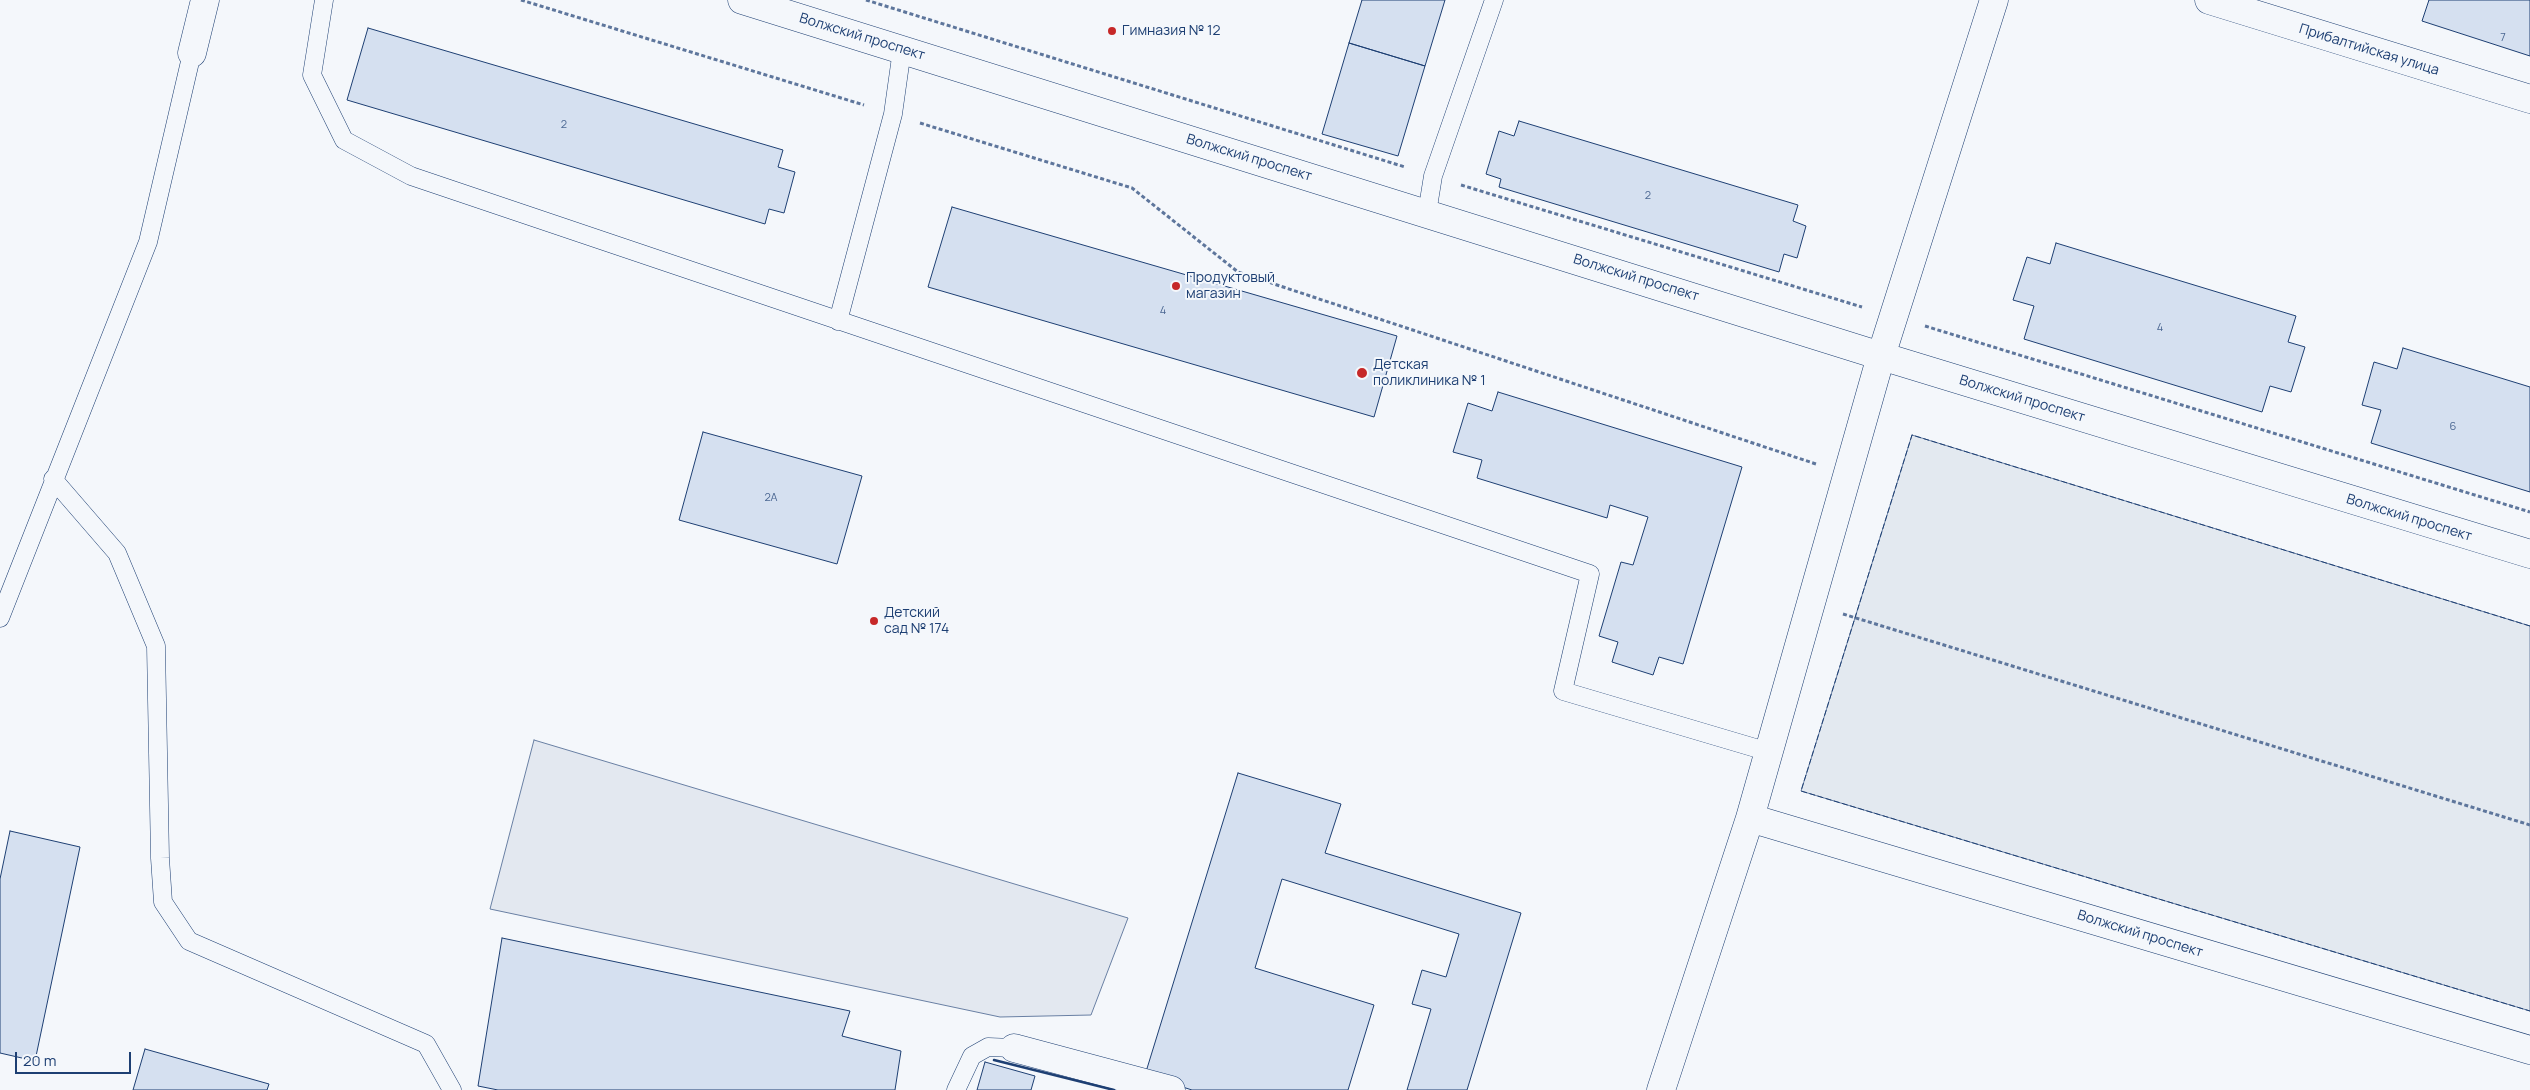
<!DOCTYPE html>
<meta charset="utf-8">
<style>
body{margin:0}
#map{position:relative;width:2530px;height:1090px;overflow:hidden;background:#f4f7fb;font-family:Manrope,sans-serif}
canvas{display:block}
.scale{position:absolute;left:15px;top:1052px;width:116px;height:22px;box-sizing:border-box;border:2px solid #1d3f73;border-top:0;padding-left:6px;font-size:15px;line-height:18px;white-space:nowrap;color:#1d3f73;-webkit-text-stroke:4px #f4f7fb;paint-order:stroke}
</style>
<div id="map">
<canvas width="2530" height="1090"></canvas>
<div class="scale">20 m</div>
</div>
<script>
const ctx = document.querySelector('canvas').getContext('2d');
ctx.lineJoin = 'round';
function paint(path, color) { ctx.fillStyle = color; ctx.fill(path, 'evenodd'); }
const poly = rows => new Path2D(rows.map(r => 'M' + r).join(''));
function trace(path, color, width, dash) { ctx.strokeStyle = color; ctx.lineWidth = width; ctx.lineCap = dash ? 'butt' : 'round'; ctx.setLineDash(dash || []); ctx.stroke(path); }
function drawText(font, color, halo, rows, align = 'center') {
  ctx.font = font + ' Manrope,sans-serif'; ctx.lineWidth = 4; ctx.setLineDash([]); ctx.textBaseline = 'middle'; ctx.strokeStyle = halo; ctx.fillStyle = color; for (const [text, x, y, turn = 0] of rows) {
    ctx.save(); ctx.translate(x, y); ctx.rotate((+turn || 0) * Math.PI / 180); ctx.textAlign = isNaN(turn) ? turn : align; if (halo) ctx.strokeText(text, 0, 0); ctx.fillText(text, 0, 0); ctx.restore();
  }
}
const green = poly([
 [1912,435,2530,626,2530,1011,1801,791,1912,435]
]);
const parking = poly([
 [534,740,1128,918,1091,1015,1000,1017,490,909,534,740]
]);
const building = poly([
 [1362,0,1445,0,1425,66,1349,43,1362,0],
 [2429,0,2530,0,2530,56,2422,21,2429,0],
 [368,28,783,150,778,167,795,172,784,213,769,209,765,224,347,100,368,28],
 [1349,43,1425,66,1398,156,1322,134,1349,43],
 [1519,121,1798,205,1793,221,1806,226,1797,258,1784,254,1779,272,1499,187,1501,179,1486,174,1499,131,1514,136,1519,121],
 [952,207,1397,336,1374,417,928,287,952,207],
 [2056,243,2296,316,2288,342,2305,347,2291,392,2270,386,2262,412,2024,339,2034,306,2013,300,2027,257,2050,264,2056,243],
 [2403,348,2530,387,2530,492,2371,443,2381,410,2362,405,2374,362,2397,369,2403,348],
 [1498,392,1742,467,1683,664,1659,657,1653,675,1612,662,1618,642,1599,636,1621,562,1633,565,1648,517,1610,505,1607,518,1477,478,1482,460,1453,452,1468,403,1492,411,1498,392],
 [703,432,862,476,837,564,679,520,703,432],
 [1238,773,1341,804,1325,853,1521,913,1467,1090,1407,1090,1431,1009,1412,1004,1422,970,1446,977,1459,934,1282,879,1255,968,1374,1005,1348,1090,1192,1090,1145,1075,1238,773],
 [10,831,80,847,35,1061,0,1053,0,879,10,831],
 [502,938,850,1011,842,1036,901,1051,895,1090,498,1090,478,1086,502,938],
 [145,1049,269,1084,267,1090,133,1090,145,1049],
 [985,1062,1035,1076,1031,1090,977,1090,985,1062]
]);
const path = poly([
 [521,0,864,105],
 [866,0,1405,167],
 [920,123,1132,188,1238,272,1816,464],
 [1461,185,1862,307],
 [1925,326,2530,512],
 [1843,614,2530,825]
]);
const service = poly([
 [324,0,312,75,344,140,411,176,1590,574,1563,691,1769,752],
 [1427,213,1433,176,1494,0],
 [838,321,893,114,902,50],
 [53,479,117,553,156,646,160,858,163,902,189,941,426,1044,452,1090],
 [0,618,148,242,192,53],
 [956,1090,972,1056,988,1047,1014,1048]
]);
const minor = poly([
 [742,0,1881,356,2530,554],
 [2209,0,2530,99],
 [192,53,205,0],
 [1750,818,2530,1050],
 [1014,1048,1171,1090],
 [1661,1090,1750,818,1881,356,1994,0]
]);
const fence = poly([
 [2530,626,1912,435,1801,791,2530,1011]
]);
const wall = poly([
 [994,1060,1114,1090]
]);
const markers = [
 [1112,31,5,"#c62828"],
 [1176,286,5,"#c62828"],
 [1362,373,6,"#c62828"],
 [874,621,5,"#c62828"]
];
const numberNames = [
 ["7",2503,38],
 ["2",564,125],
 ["2",1648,196],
 ["4",1163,311],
 ["4",2160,328],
 ["6",2453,427],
 ["2А",771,498]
];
const poiNames = [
 ["Гимназия № 12",1122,31],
 ["Продуктовый",1186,278],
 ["магазин",1186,294],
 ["Детская",1373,365],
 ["поликлиника № 1",1373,381],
 ["Детский",884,613],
 ["сад № 174",884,629]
];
const streetNames = [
 ["Волжский проспект",862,37,17],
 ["Прибалтийская улица",2369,50,17],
 ["Волжский проспект",1249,158,17],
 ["Волжский проспект",1636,278,17],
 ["Волжский проспект",2022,399,17],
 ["Волжский проспект",2409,518,17],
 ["Волжский проспект",2140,934,17]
];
paint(green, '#e3e9f0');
trace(green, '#687fa3', 1);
paint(parking, '#e3e8f0');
trace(parking, '#687fa3', 1);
paint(building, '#d5e0f0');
trace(building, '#1d3f73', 1);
trace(service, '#1d3f73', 19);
trace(minor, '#1d3f73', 29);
trace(path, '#5e769c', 3, [4, 2.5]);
trace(service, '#f4f7fb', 18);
trace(minor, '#f4f7fb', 28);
trace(fence, '#1d3f73', 1, [6, 2.5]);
trace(wall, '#1d3f73', 2.5);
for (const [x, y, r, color] of markers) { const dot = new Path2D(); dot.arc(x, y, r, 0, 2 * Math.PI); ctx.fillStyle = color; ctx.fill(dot); trace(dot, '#f4f7fb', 2); }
drawText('11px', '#4b6792', null, numberNames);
drawText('14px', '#1d3f73', '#f4f7fb', poiNames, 'left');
drawText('14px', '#1d3f73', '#f4f7fb', streetNames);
</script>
